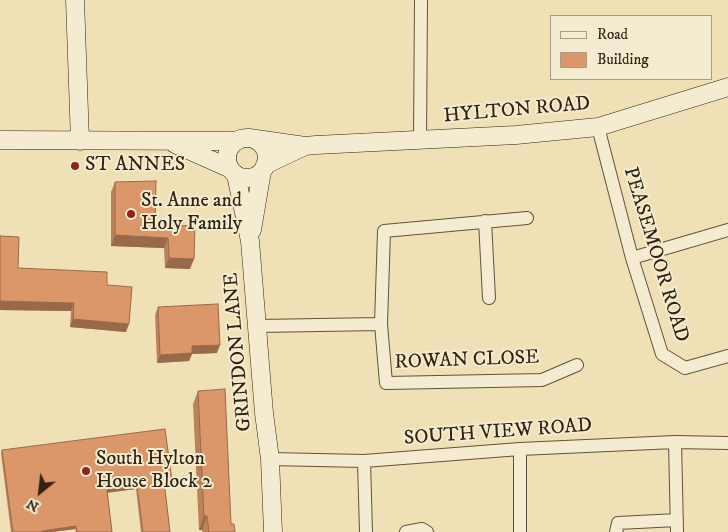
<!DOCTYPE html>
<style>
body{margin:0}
#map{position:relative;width:728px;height:532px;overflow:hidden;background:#f0e0b6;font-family:"IM FELL DW Pica",serif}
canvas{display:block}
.legend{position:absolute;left:550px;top:15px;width:162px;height:65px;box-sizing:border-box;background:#f5ebd0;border:1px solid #a79b83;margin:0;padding:6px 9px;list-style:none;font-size:15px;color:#312310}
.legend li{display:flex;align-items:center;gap:10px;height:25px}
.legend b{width:25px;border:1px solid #a79b83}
.north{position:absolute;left:15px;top:467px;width:50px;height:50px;-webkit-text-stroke:4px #f5ebd0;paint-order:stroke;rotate:209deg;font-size:14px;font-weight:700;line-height:20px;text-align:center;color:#312310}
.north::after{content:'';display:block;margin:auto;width:18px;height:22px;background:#312310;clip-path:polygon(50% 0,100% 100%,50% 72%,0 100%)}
</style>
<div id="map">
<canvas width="728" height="532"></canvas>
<ul class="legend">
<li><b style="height:6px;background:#f5ebd0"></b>Road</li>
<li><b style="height:14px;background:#db976a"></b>Building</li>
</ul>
<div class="north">N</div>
</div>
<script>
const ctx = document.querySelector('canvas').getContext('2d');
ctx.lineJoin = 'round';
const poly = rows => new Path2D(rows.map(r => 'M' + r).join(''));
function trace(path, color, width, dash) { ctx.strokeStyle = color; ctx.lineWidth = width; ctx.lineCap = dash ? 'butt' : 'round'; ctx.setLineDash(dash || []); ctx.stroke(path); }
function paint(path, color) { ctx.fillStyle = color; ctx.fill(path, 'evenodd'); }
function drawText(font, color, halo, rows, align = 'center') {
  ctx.font = font + ' "IM FELL DW Pica",serif'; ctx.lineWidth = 4; ctx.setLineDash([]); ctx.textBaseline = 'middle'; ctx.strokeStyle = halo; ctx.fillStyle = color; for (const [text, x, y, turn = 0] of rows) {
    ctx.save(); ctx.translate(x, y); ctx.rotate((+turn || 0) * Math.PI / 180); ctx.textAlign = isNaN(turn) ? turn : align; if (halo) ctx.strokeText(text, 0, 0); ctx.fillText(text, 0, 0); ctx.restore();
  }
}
const street = poly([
 [598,127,632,258,662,354,685,368,728,356],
 [420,140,421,0],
 [527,218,384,231,381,324,386,383,542,380,577,365],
 [485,221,489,298],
 [632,258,728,230],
 [257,326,381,324],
 [675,442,677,532],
 [520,449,520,532],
 [270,459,364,461,520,449,675,442,728,443],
 [364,461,366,532],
 [406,532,422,529,427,532],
 [616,532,618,523,677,520]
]);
const secondary = poly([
 [75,0,80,141],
 [249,138,305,146,316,145,516,135,598,127,728,87],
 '227 158a20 20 0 1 1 40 0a20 20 0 1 1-40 0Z',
 [0,140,237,141],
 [175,144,229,168],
 [265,165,305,146],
 [236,175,250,241,264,413,270,459,273,532],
 [252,230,262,171]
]);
const wall = poly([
 [115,182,155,225,195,226,190,269,165,268,164,248,111,246,111,192],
 [0,236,18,268,107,285,126,332,70,327,71,311,0,310],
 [158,307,217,353,192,354,189,361,157,363,155,315],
 [198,391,231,524,235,532,202,532,202,530,199,530,193,404],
 [2,450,172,480,171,483,164,484,170,532,141,532,136,489,107,492,112,532,76,532,75,529,52,532,11,532,1,453]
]);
const shadedWall = poly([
 [115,235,168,238,164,248,111,246],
 [169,258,194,259,190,269,165,268],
 [0,301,74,303,71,311,0,310],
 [73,319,129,324,126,332,70,327],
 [220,345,217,353,192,354,189,361,157,363,160,355,192,346],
 [172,480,171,483,163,484,164,481],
 [137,486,136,489,106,493,107,490],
 [204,516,207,516,202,530,199,530],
 [76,526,75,529,52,532,42,532,42,531]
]);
const building = poly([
 [156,181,155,225,195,226,194,259,169,258,168,238,115,235,115,182,156,181],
 [0,236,19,237,18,268,107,272,107,285,132,287,129,324,73,319,74,303,0,301,0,236],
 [218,304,220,345,192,346,192,353,160,355,158,307,218,304],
 [225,389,231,524,234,524,235,532,209,532,207,516,204,516,198,391,225,389],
 [165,429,172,480,164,481,170,532,143,532,137,486,107,490,112,532,77,532,76,526,42,531,42,532,13,532,2,450,165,429]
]);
const markers = [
 [75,166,5,"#8f2418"],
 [131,214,5,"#8f2418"],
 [86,471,5,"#8f2418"]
];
const streetNames = [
 ["HYLTON ROAD",517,111,-5],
 ["PEASEMOOR ROAD",655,255,73],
 ["GRINDON LANE",239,352,-95],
 ["ROWAN CLOSE",467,361,-2],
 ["SOUTH VIEW ROAD",498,433,-4]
];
const poiNames = [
 ["ST ANNES",85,166],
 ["St. Anne and",141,202],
 ["Holy Family",141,225],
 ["South Hylton",96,460],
 ["House Block 2",96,483]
];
trace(street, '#61523a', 14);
trace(secondary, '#312310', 19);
trace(street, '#f5ebd0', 12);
trace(secondary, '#f5ebd0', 18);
paint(wall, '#bc825b');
paint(shadedWall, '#996a4a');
paint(building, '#db976a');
trace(building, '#996a4a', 1);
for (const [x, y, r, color] of markers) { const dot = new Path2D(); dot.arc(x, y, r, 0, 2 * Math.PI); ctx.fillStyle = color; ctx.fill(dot); trace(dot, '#f5ebd0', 2); }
drawText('20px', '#312310', '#f5ebd0', streetNames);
drawText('20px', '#312310', '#f5ebd0', poiNames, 'left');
</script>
